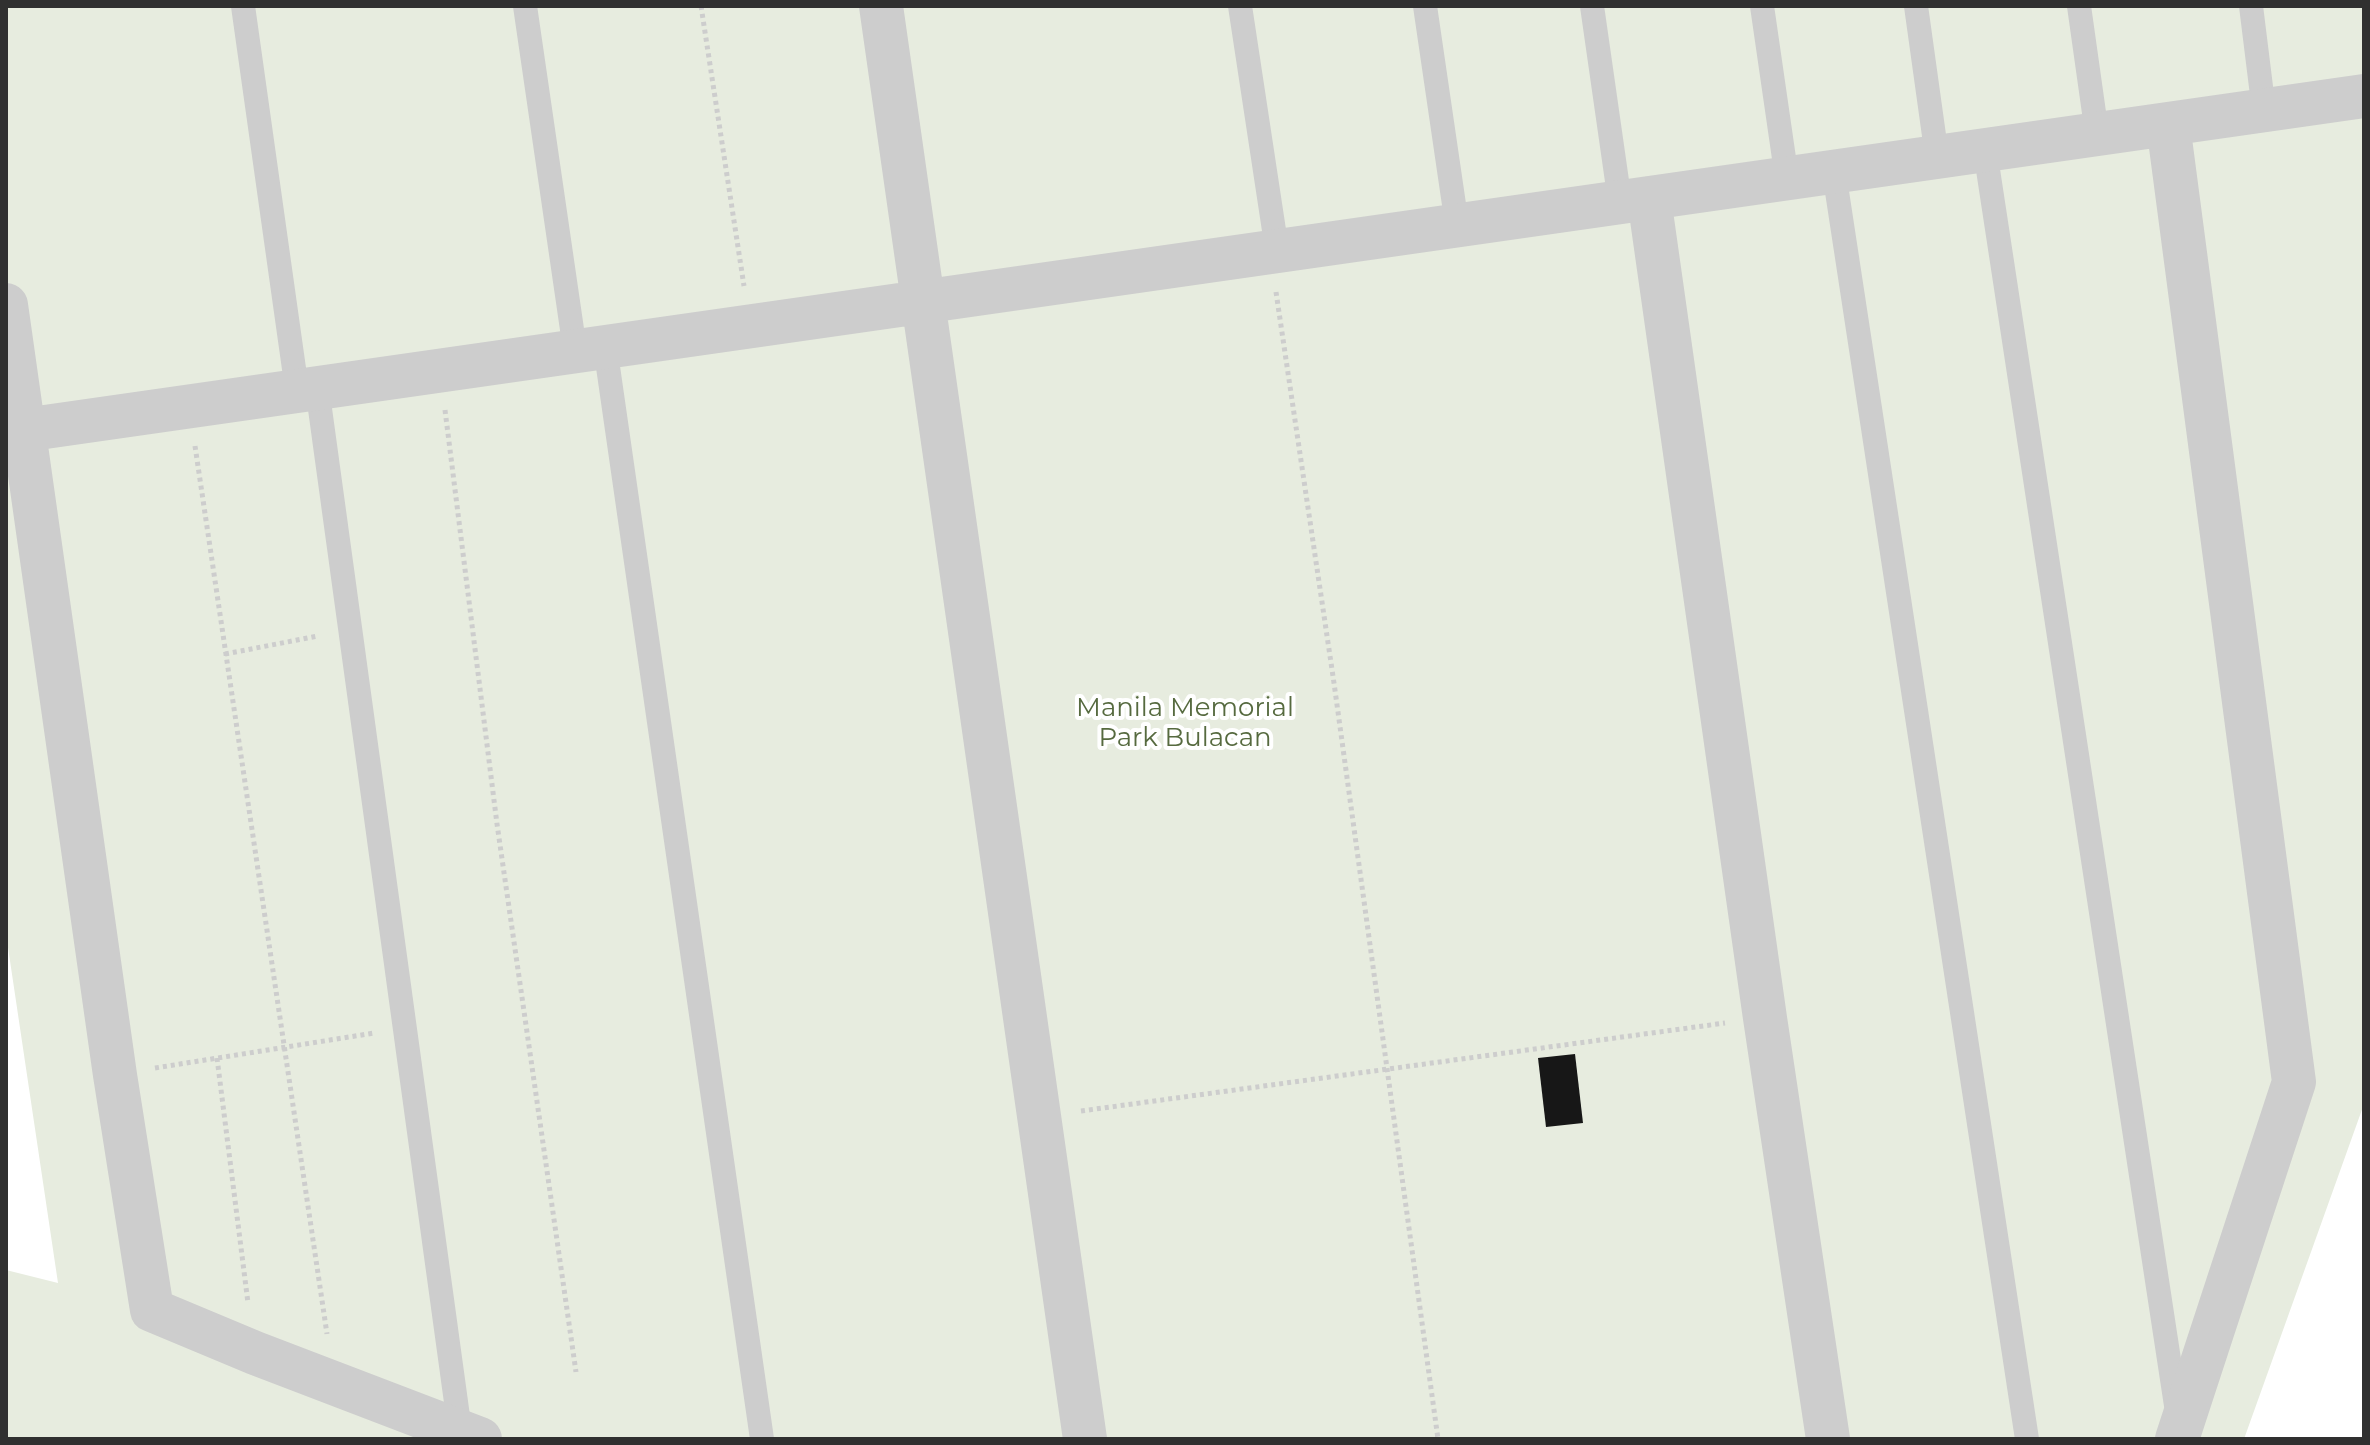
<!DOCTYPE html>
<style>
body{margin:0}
#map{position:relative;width:2370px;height:1445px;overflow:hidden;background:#fff;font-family:Montserrat,sans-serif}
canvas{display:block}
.frame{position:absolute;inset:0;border:8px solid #303030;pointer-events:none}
</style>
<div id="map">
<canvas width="2370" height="1445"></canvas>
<div class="frame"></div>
</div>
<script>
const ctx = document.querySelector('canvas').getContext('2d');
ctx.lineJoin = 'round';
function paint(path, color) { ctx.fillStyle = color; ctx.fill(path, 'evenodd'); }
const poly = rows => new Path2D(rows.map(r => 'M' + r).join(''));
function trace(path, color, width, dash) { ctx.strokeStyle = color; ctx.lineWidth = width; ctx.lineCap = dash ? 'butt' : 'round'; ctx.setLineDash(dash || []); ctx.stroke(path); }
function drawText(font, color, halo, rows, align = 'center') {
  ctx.font = font + ' Montserrat,sans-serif'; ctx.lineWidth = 8; ctx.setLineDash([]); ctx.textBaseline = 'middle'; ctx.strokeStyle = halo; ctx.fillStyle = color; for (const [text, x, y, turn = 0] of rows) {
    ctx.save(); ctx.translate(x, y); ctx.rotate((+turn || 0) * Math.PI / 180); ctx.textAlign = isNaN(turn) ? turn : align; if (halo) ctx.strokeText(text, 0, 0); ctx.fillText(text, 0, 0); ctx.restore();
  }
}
const green = poly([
 [6,6,2364,6,2364,1104,2244,1439,6,1439,6,1270,58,1283,6,934]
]);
const building = poly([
 [1575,1054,1583,1123,1546,1127,1538,1058]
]);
const path = poly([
 [701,6,744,286],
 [1276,292,1334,683,1438,1439],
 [445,410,497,824,576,1372],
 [195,446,327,1334],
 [225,654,318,636],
 [217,1058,248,1303],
 [155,1068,374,1033],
 [1081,1111,1725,1023]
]);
const lane = poly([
 [243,6,297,390],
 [525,6,575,350],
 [1240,6,1277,250],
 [1425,6,1457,225],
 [1592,6,1620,202],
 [1762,6,1787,179],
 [1916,6,1937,157],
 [2079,6,2097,134],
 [2251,6,2264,111],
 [1985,150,2177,1412],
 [1834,172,2027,1439],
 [605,346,762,1439],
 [317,387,460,1431]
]);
const street = poly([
 [881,6,1085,1439],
 [2168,124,2294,1082,2177,1439],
 [1649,198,1765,1018,1828,1439],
 [6,305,115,1075,152,1310,255,1353,480,1439],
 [24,430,2364,96]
]);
const parkNames = [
 ["Manila Memorial",1185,708],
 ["Park Bulacan",1185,738]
];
paint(green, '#e7ecdf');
paint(building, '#171717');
trace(path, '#cdcdcd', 5, [4, 4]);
trace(lane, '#cdcdcd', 24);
trace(street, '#cdcdcd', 44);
drawText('26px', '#566a3f', '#fff', parkNames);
</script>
